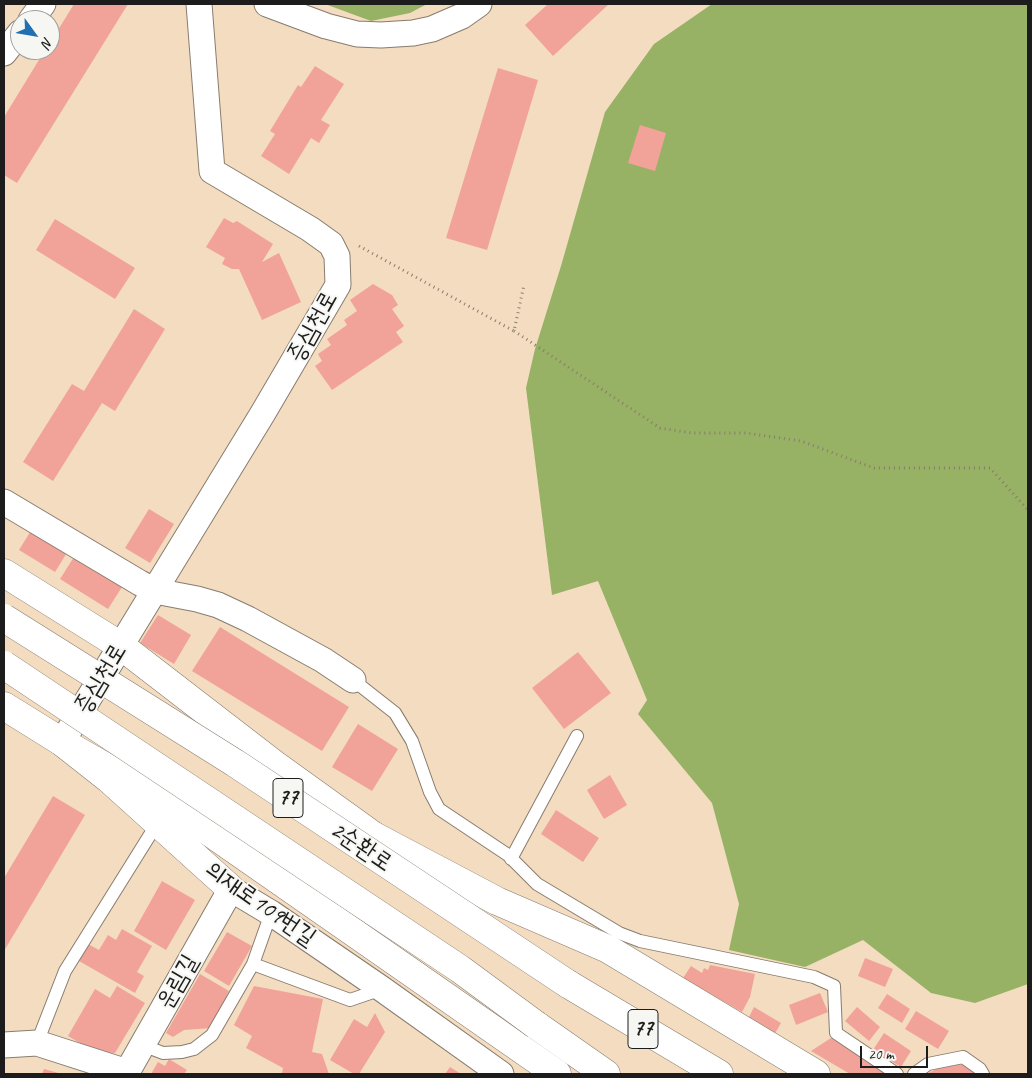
<!DOCTYPE html>
<meta charset="utf-8">
<style>
body{margin:0}
#map{position:relative;width:1032px;height:1078px;overflow:hidden;background:#f3dcc0;font-family:Caveat,sans-serif}
canvas{display:block}
.frame{position:absolute;inset:0;border:5px solid #1c1c1c;pointer-events:none}
.north{position:absolute;left:10px;top:10px;width:50px;height:50px;box-sizing:border-box;background:#f6f6f2;border:1px solid #9f9f9c;border-radius:50%;rotate:122deg;font-size:14px;font-weight:700;line-height:20px;text-align:center;color:#1c1c1c}
.north::after{content:'';display:block;margin:auto;width:18px;height:22px;background:#1f6fb2;clip-path:polygon(50% 0,100% 100%,50% 72%,0 100%)}
.scale{position:absolute;left:860px;top:1046px;width:68px;height:22px;box-sizing:border-box;border:2px solid #1c1c1c;border-top:0;padding-left:6px;font-size:15px;line-height:18px;white-space:nowrap;color:#1c1c1c;-webkit-text-stroke:4px #f6f6f2;paint-order:stroke}
</style>
<div id="map">
<canvas width="1032" height="1078"></canvas>
<div class="frame"></div>
<div class="north">N</div>
<div class="scale">20 m</div>
</div>
<script>
const ctx = document.querySelector('canvas').getContext('2d');
ctx.lineJoin = 'round';
function paint(path, color) { ctx.fillStyle = color; ctx.fill(path, 'evenodd'); }
const poly = rows => new Path2D(rows.map(r => 'M' + r).join(''));
function trace(path, color, width, dash) { ctx.strokeStyle = color; ctx.lineWidth = width; ctx.lineCap = dash ? 'butt' : 'round'; ctx.setLineDash(dash || []); ctx.stroke(path); }
function drawText(font, color, halo, rows, align = 'center') {
  ctx.font = font + ' Caveat,"Poor Story",sans-serif'; ctx.lineWidth = 4; ctx.setLineDash([]); ctx.textBaseline = 'middle'; ctx.strokeStyle = halo; ctx.fillStyle = color; for (const [text, x, y, turn = 0] of rows) {
    ctx.save(); ctx.translate(x, y); ctx.rotate((+turn || 0) * Math.PI / 180); ctx.textAlign = isNaN(turn) ? turn : align; if (halo) ctx.strokeText(text, 0, 0); ctx.fillText(text, 0, 0); ctx.restore();
  }
}
const forest = poly([
 [325,4,427,4,410,13,371,21],
 [712,4,1028,4,1028,984,975,1003,931,993,863,940,805,967,729,950,739,904,712,803,638,714,647,700,598,581,552,595,526,388,535,349,561,266,605,112,654,44]
]);
const building = poly([
 [74,4,128,4,17,183,4,175,4,117,45,50,50,50,50,43],
 [548,4,609,4,553,56,525,25],
 [315,66,344,84,321,120,330,125,319,143,311,138,289,174,261,156,275,134,270,131,298,85,301,87],
 [498,68,538,80,487,250,446,238],
 [640,125,666,133,655,171,628,163],
 [224,218,233,223,237,221,273,244,262,262,279,253,301,302,262,320,239,269,232,269,222,264,225,258,206,247],
 [55,219,135,268,115,299,36,250],
 [373,284,392,295,398,305,392,309,404,326,396,332,403,342,332,390,315,366,322,361,318,354,331,345,327,339,347,325,344,320,357,311,350,300],
 [134,309,165,329,115,411,102,403,53,481,23,462,72,384,84,391],
 [149,509,174,524,150,563,125,548],
 [32,529,68,551,55,572,19,550],
 [74,557,122,587,108,609,60,579],
 [158,615,191,635,174,664,140,643],
 [220,627,349,707,322,751,192,671],
 [578,652,611,693,564,729,532,688],
 [358,724,398,749,372,791,332,767],
 [610,775,627,805,604,819,587,790],
 [53,796,85,815,4,951,4,878],
 [556,810,599,838,583,862,541,834],
 [162,881,195,900,166,950,134,931],
 [122,929,152,946,137,972,144,976,135,993,79,961,88,944,99,950,108,935,116,940],
 [227,932,252,946,229,986,204,971],
 [865,958,893,969,885,987,858,976],
 [710,965,755,974,750,997,742,1012,683,978,691,966,702,973,704,968,708,970],
 [200,974,229,991,212,1028,184,1030,173,1037,166,1033],
 [117,986,145,1003,115,1053,95,1052,68,1036,95,989,110,998],
 [254,986,323,999,312,1052,322,1054,329,1074,282,1073,283,1068,246,1048,252,1036,234,1025],
 [820,993,828,1012,796,1025,789,1005],
 [887,994,910,1009,902,1023,878,1008],
 [754,1007,781,1023,774,1035,748,1019],
 [857,1007,880,1027,869,1041,845,1021],
 [916,1011,949,1031,938,1049,905,1029],
 [375,1013,385,1032,359,1074,354,1074,330,1060,354,1019,367,1027],
 [884,1033,911,1051,901,1067,873,1050],
 [831,1038,891,1074,850,1074,811,1051],
 [169,1059,187,1070,184,1074,151,1074,158,1062,165,1066],
 [957,1063,968,1067,975,1074,927,1074,936,1069],
 [450,1067,461,1074,445,1074],
 [44,1069,62,1074,42,1074]
]);
const path = poly([
 [359,246,514,331,524,285],
 [514,331,660,428,692,433,746,433,801,441,874,468,990,468,1028,510]
]);
const service = poly([
 [353,680,395,713,412,741,430,792,439,809,508,855,537,884,619,933,640,941,814,977,834,986,836,1033,897,1074],
 [511,859,577,736],
 [253,964,350,1000,382,989],
 [37,1043,65,971,158,822],
 [142,1045,163,1053,182,1052,194,1049,212,1035,253,964,271,913],
 [914,1074,928,1064,963,1057,980,1069,983,1074]
]);
const minor = poly([
 [267,4,326,26,357,34,381,35,413,33,432,29,462,16,479,4],
 [31,20,43,4],
 [4,53,20,33],
 [4,502,140,583,155,591,197,599,218,605,248,619,323,660,353,680],
 [62,742,263,413,338,285,337,256,331,244,310,229,212,171,199,4],
 [4,1045,37,1043,127,1072],
 [126,1074,231,889,271,913,382,989,501,1074]
]);
const tertiary = poly([
 [4,573,121,646,274,764,374,836],
 [4,706,62,742,109,779,231,889]
]);
const trunk = poly([
 [62,742,134,783,198,824,557,1074],
 [374,836,497,901,608,949,816,1074],
 [568,984,719,1074],
 [536,1025,606,1074]
]);
const trunkBridge = poly([
 [4,618,235,763,568,984],
 [4,665,460,969,536,1025]
]);
const shields = [
 [288,798,30],
 [643,1029,30]
];
const shieldNames = [
 ["77",288,798],
 ["77",643,1029]
];
const streetNames = [
 ["증심천로",313,327,-61],
 ["증심천로",101,679,-59],
 ["2순환로",361,847,34],
 ["의재로109번길",260,904,35],
 ["운림길",178,982,-60]
];
paint(forest, '#97b264');
paint(building, '#f2a399');
trace(service, '#887c6e', 14);
trace(minor, '#887c6e', 27);
trace(tertiary, '#887c6e', 29);
trace(trunk, '#887c6e', 29);
trace(path, '#887c6e', 3, [1, 4]);
trace(service, '#fff', 12);
trace(minor, '#fff', 25);
trace(tertiary, '#fff', 28);
trace(trunk, '#fff', 28);
trace(trunkBridge, '#887c6e', 29, []);
trace(trunkBridge, '#fff', 28);
for (const [x, y, w] of shields) { const box = new Path2D(); box.roundRect(x - w / 2, y - 19.5, w, 39, 4); ctx.fillStyle = '#f6f6f2'; ctx.fill(box); trace(box, '#1c1c1c', 1); }
drawText('bold 22px', '#1c1c1c', null, shieldNames);
drawText('24px', '#1c1c1c', '#f6f6f2', streetNames);
</script>
